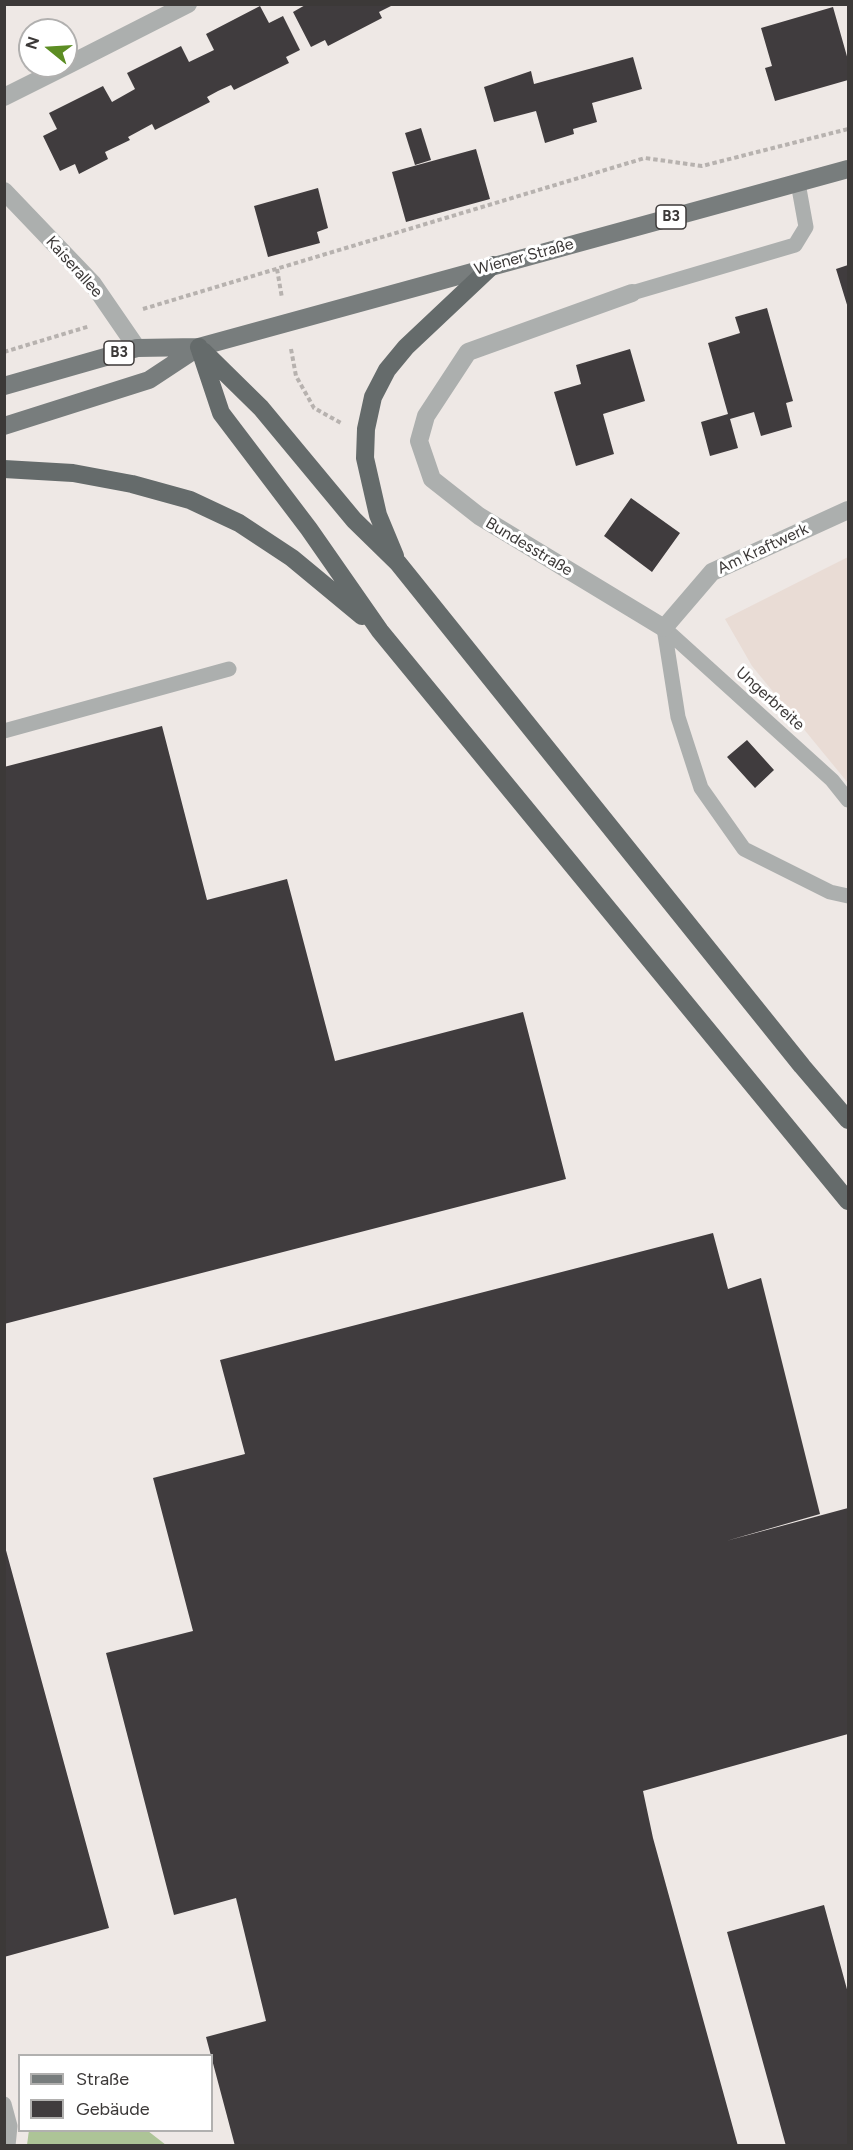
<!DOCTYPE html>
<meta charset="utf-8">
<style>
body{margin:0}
#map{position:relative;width:853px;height:2150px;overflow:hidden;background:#eee8e5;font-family:Figtree,sans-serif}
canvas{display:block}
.frame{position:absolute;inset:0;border:6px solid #3c3938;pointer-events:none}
.legend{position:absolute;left:18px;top:2054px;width:195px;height:78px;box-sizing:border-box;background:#fff;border:2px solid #b1b0af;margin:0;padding:8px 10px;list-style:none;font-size:18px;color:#3c3938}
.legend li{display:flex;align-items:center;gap:12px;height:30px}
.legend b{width:30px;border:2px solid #b1b0af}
.north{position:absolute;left:18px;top:18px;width:60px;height:60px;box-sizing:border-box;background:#fff;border:2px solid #b1b0af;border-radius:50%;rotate:288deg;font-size:16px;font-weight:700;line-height:24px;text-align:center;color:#3c3938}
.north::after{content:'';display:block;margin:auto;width:21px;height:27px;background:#5c8d23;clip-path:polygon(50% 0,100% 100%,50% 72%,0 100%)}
</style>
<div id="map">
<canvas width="853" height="2150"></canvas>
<div class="frame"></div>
<ul class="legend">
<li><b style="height:8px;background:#787d7d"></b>Straße</li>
<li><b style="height:16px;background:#403c3e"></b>Gebäude</li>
</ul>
<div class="north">N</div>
</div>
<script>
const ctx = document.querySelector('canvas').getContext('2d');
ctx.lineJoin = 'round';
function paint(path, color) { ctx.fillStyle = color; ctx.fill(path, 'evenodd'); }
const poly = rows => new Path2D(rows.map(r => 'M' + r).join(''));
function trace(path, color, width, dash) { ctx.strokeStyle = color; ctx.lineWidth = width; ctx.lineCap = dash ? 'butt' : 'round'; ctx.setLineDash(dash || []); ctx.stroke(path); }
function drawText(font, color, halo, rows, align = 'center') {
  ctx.font = font + ' Figtree,sans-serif'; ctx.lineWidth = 6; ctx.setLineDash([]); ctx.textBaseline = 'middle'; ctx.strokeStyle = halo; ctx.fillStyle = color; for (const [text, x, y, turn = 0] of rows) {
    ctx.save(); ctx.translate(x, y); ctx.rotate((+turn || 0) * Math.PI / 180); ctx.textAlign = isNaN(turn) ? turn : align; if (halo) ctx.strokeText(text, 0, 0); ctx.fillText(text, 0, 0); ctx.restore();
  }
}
const built = poly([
 [848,557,848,783,752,666,725,619]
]);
const green = poly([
 [29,2130,148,2131,166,2145,27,2145]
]);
const building = poly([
 [307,4,395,4,379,12,382,18,328,46,325,40,311,47,293,12],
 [260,6,269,23,283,16,300,50,286,57,289,63,234,90,231,85,218,91,207,97,210,102,155,130,152,124,128,137,130,140,105,152,108,159,79,174,75,164,60,171,43,136,57,129,49,113,103,86,112,102,135,89,127,73,181,46,189,62,214,50,206,34],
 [833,7,848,60,848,80,775,101,765,68,772,66,761,28],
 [633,57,642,89,592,103,597,122,573,129,574,134,545,143,536,111,494,122,484,87,531,71,534,84],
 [421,128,431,160,415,165,405,133],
 [476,149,490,199,406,222,392,172],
 [318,188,328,228,317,232,320,243,268,257,254,206],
 [848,265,848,308,836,269],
 [767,308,793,401,786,403,792,427,761,436,754,412,730,419,738,448,710,456,701,422,728,414,708,343,740,333,735,317],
 [630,349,645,401,603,414,614,454,576,466,554,392,581,384,576,365],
 [631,498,680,533,652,572,604,536],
 [162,726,207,900,287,879,335,1061,523,1012,566,1179,4,1324,4,767],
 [747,740,774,770,755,788,727,757],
 [713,1233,728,1289,761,1278,820,1514,726,1541,848,1508,848,1734,643,1791,653,1838,738,2146,235,2146,206,2037,266,2021,236,1898,174,1915,106,1653,193,1631,153,1478,245,1454,220,1360],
 [4,1543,109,1928,4,1957],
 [824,1905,848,1993,848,2146,786,2146,727,1932]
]);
const path = poly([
 [277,269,282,298],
 [143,309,645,158,702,166,848,129],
 [291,349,296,376,314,408,341,423],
 [4,352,90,326]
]);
const lane = poly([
 [632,293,795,245,806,227,798,183],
 [664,628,678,717,701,788,744,849,830,892,848,896],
 [664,628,832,780,848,800],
 [4,731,229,669],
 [4,2104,10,2126,8,2146]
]);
const street = poly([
 [66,66,188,4],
 [4,97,66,66],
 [4,191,93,284,137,348],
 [632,293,468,352,426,416,419,441,432,479,479,516,664,628,712,572,848,510]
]);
const primary = poly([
 [4,386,137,348,199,347,848,169],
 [4,426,149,380,199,347]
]);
const highway = poly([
 [199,347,221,413,309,529,380,631,848,1201],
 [203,351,261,408,354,520,398,563,802,1066,848,1120],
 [4,469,73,473,132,484,190,500,239,523,292,558,362,616],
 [395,556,378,515,365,458,366,429,373,397,387,370,406,347,493,265]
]);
const shields = [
 [671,217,30],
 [119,353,30]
];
const shieldNames = [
 ["B3",671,217],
 ["B3",119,353]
];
const streetNames = [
 ["Wiener Straße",524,257,-15],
 ["Kaiserallee",74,267,48],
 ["Bundesstraße",529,547,31],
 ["Am Kraftwerk",763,549,-25],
 ["Ungerbreite",770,699,42]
];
paint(built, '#e9dcd5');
paint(green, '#adc497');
paint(building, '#403c3e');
trace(path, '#b7b2af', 4, [4.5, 3]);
trace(lane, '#acafae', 15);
trace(street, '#acafae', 18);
trace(primary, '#787d7d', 18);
trace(highway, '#656b6b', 18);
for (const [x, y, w] of shields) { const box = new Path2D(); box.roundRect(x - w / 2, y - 12, w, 24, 4.5); ctx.fillStyle = '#fff'; ctx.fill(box); trace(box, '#3c3938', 1.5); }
drawText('bold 15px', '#3c3938', null, shieldNames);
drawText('16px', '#3c3938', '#fff', streetNames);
</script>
